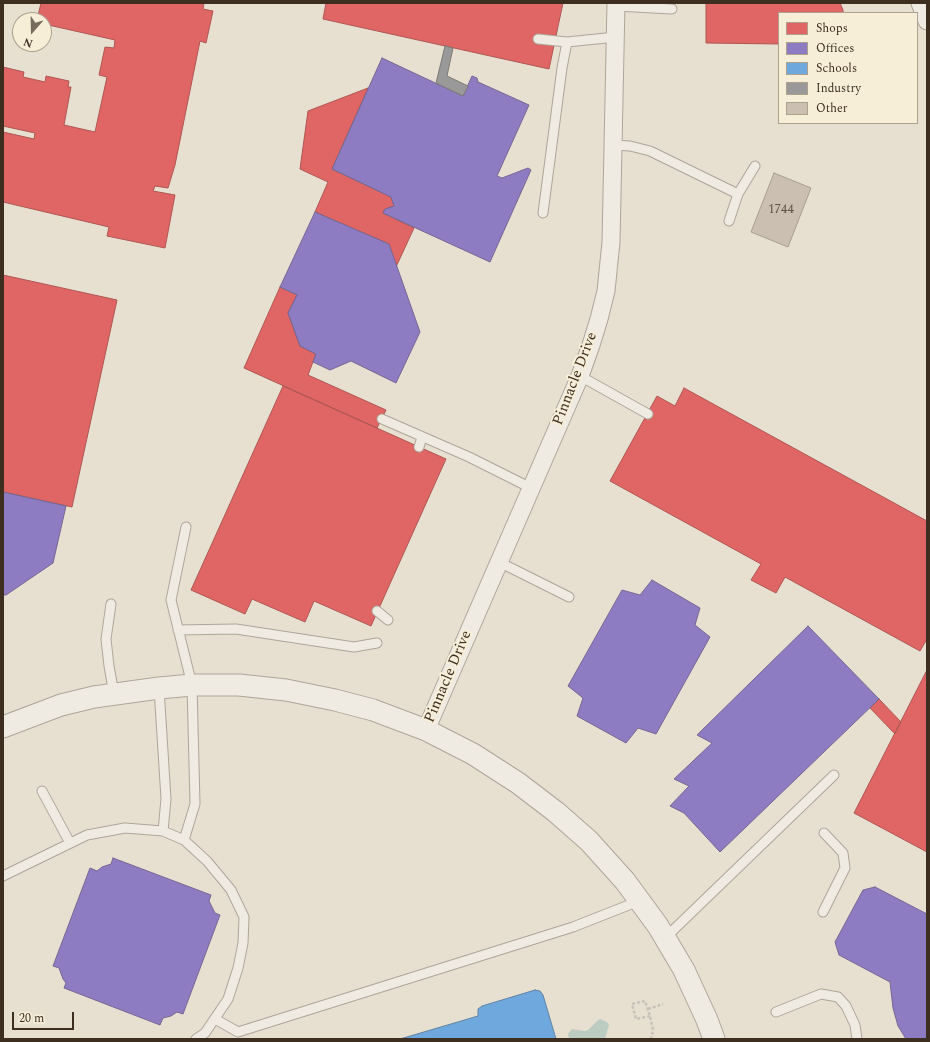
<!DOCTYPE html>
<style>
body{margin:0}
#map{position:relative;width:930px;height:1042px;overflow:hidden;background:#e7e0d1;font-family:Spectral,serif}
canvas{display:block}
.frame{position:absolute;inset:0;border:4px solid #3d2e20;pointer-events:none}
.legend{position:absolute;left:778px;top:12px;width:140px;height:112px;box-sizing:border-box;background:#f7eed8;border:1px solid #ada18e;margin:0;padding:5px 7px;list-style:none;font-size:12px;color:#3d2e20}
.legend li{display:flex;align-items:center;gap:8px;height:20px}
.legend b{width:20px;border:1px solid #ada18e}
.north{position:absolute;left:12px;top:12px;width:40px;height:40px;box-sizing:border-box;background:#f7eed8;border:1px solid #ada18e;border-radius:50%;rotate:200deg;font-size:11px;font-weight:700;line-height:16px;text-align:center;color:#3d2e20}
.north::after{content:'';display:block;margin:auto;width:14px;height:18px;background:#786c5e;clip-path:polygon(50% 0,100% 100%,50% 72%,0 100%)}
.scale{position:absolute;left:12px;top:1012px;width:62px;height:18px;box-sizing:border-box;border:2px solid #3d2e20;border-top:0;padding-left:5px;font-size:12px;line-height:14px;white-space:nowrap;color:#3d2e20;-webkit-text-stroke:3px #f7eed8;paint-order:stroke}
</style>
<div id="map">
<canvas width="930" height="1042"></canvas>
<div class="frame"></div>
<ul class="legend">
<li><b style="height:11px;background:#e06666"></b>Shops</li>
<li><b style="height:11px;background:#8e7cc3"></b>Offices</li>
<li><b style="height:11px;background:#6fa8dc"></b>Schools</li>
<li><b style="height:11px;background:#999"></b>Industry</li>
<li><b style="height:11px;background:#cbbfb2"></b>Other</li>
</ul>
<div class="north">N</div>
<div class="scale">20 m</div>
</div>
<script>
const ctx = document.querySelector('canvas').getContext('2d');
ctx.lineJoin = 'round';
function paint(path, color) { ctx.fillStyle = color; ctx.fill(path, 'evenodd'); }
const poly = rows => new Path2D(rows.map(r => 'M' + r).join(''));
function trace(path, color, width, dash) { ctx.strokeStyle = color; ctx.lineWidth = width; ctx.lineCap = dash ? 'butt' : 'round'; ctx.setLineDash(dash || []); ctx.stroke(path); }
function drawText(font, color, halo, rows, align = 'center') {
  ctx.font = font + ' Spectral,serif'; ctx.lineWidth = 4; ctx.setLineDash([]); ctx.textBaseline = 'middle'; ctx.strokeStyle = halo; ctx.fillStyle = color; for (const [text, x, y, turn = 0] of rows) {
    ctx.save(); ctx.translate(x, y); ctx.rotate((+turn || 0) * Math.PI / 180); ctx.textAlign = isNaN(turn) ? turn : align; if (halo) ctx.strokeText(text, 0, 0); ctx.fillText(text, 0, 0); ctx.restore();
  }
}
const water = poly([
 [600,1019,607,1022,609,1025,605,1039,569,1039,568,1034,572,1029,585,1031,588,1030,597,1021]
]);
const shops = poly([
 [41,3,204,3,203,9,213,11,206,43,200,41,175,165,168,188,155,186,153,191,175,195,165,248,107,236,109,227,3,202,3,132,34,139,35,133,3,126,3,67,24,72,23,77,45,82,46,76,69,81,68,87,71,87,64,125,95,132,107,77,99,75,105,47,114,48,115,40,44,24,44,20,37,20,41,3],
 [326,3,563,3,549,69,323,19,326,3],
 [706,3,840,3,843,10,843,13,779,13,779,44,706,43,706,3],
 [368,88,332,169,391,197,394,206,385,209,383,213,414,228,396,267,389,244,315,212,328,182,300,169,308,111,368,88],
 [3,275,117,300,72,507,3,492,3,275],
 [280,287,297,295,288,313,300,346,316,354,308,375,386,410,377,428,244,368,280,287],
 [283,386,446,459,371,626,314,601,305,622,252,599,245,614,191,590,283,386],
 [684,388,927,521,927,639,920,651,785,577,776,593,751,580,761,564,610,481,657,396,675,406,684,388],
 [927,670,927,852,854,813,927,670],
 [879,699,901,722,895,734,870,708,879,699]
]);
const offices = poly([
 [382,58,463,96,472,76,477,78,478,82,529,105,497,176,502,178,528,168,531,170,490,262,383,213,385,209,394,206,391,197,332,169,382,58],
 [315,212,389,244,420,332,396,383,351,361,330,370,313,362,316,354,300,346,288,313,297,295,280,287,315,212],
 [3,492,66,506,53,563,6,595,3,595,3,492],
 [652,580,700,608,695,625,710,637,656,734,638,728,626,743,577,716,583,698,568,686,622,590,640,595,652,580],
 [808,626,879,699,720,852,684,813,670,806,689,786,674,779,712,743,697,735,808,626],
 [113,858,211,895,209,901,215,913,220,915,183,1014,177,1012,171,1016,163,1018,160,1025,64,988,66,983,63,979,59,968,53,966,90,868,97,871,102,867,111,864,113,858],
 [875,887,927,914,927,1039,906,1039,898,1026,893,1008,890,982,839,955,835,942,863,890,875,887]
]);
const schools = poly([
 [535,990,540,991,543,995,556,1039,400,1039,478,1016,478,1009,482,1006,535,990]
]);
const industry = poly([
 [445,46,453,48,447,76,468,86,463,96,436,83,445,46]
]);
const building = poly([
 [774,173,811,188,788,247,751,232,774,173]
]);
const path = poly([
 [648,1009,663,1004],
 [650,1016,636,1019,632,1004,645,1001,650,1016,653,1030,651,1039]
]);
const service = poly([
 [616,6,672,9],
 [538,39,567,42],
 [614,145,630,146,650,151,738,194],
 [543,213,562,68,567,42,616,37],
 [729,221,738,194,755,166],
 [580,376,648,414],
 [382,419,469,457,531,488],
 [419,447,422,437],
 [499,562,569,597],
 [111,604,106,639,109,666,114,694],
 [377,611,388,620],
 [178,630,236,629,354,647,377,643],
 [159,688,166,799,163,831],
 [42,791,70,843],
 [184,840,195,804,192,685,171,600,186,527],
 [3,876,87,835,125,828,163,831,184,840,207,861,231,890,244,917,243,943,238,968,228,999,205,1033,196,1039],
 [823,912,845,868,843,853,824,833],
 [665,938,834,775],
 [776,1012,821,994,838,997,846,1006,855,1025,857,1039],
 [215,1019,238,1032,573,927,639,901]
]);
const minor = poly([
 [920,3,927,21],
 [426,730,580,376,591,345,599,319,606,291,611,242,616,3]
]);
const tertiary = poly([
 [3,727,61,705,94,697,159,688,192,685,239,685,286,690,335,700,373,710,426,730,473,754,518,783,556,812,589,841,625,881,658,926,684,970,707,1020,714,1039]
]);
const numberNames = [
 ["1744",781,210]
];
const streetNames = [
 ["Pinnacle Drive",576,379,-69],
 ["Pinnacle Drive",449,677,-67]
];
paint(water, '#bcccc2');
paint(shops, '#e06666');
trace(shops, '#af5551', 1);
paint(offices, '#8e7cc3');
trace(offices, '#766592', 1);
paint(schools, '#6fa8dc');
trace(schools, '#6083a4', 1);
paint(industry, '#999');
trace(industry, '#7d7975', 1);
paint(building, '#cbbfb2');
trace(building, '#a89c90', 1);
trace(service, '#ada599', 11);
trace(minor, '#ada599', 19);
trace(tertiary, '#ada599', 23);
trace(path, '#c8c2b9', 2.5, [3, 2]);
trace(service, '#efebe3', 9);
trace(minor, '#efebe3', 17);
trace(tertiary, '#efebe3', 21);
drawText('13px', '#605244', null, numberNames);
drawText('15px', '#3d2e20', '#f7eed8', streetNames);
</script>
